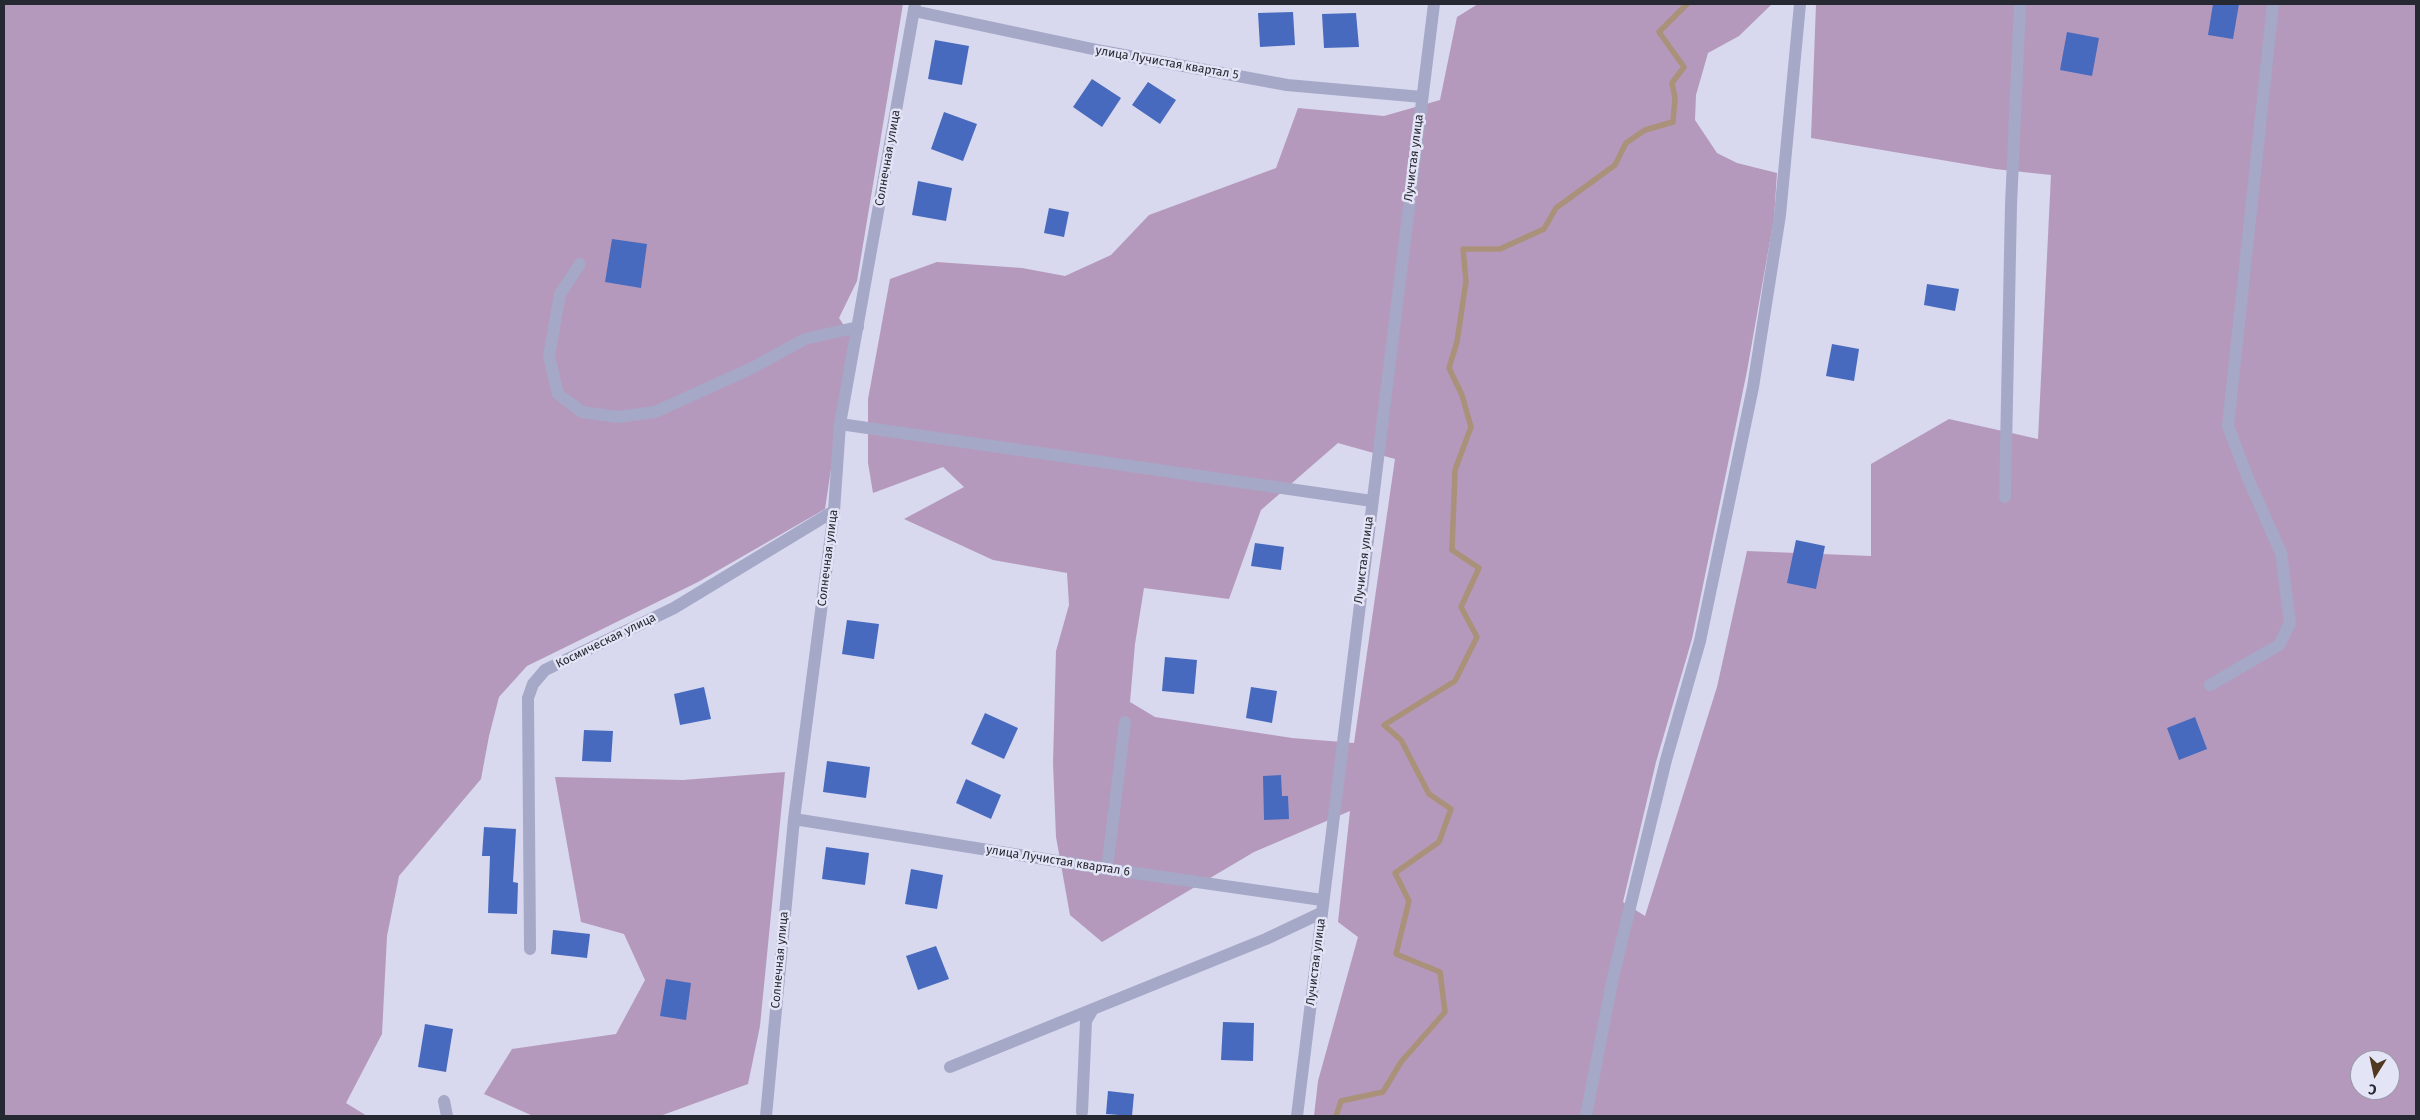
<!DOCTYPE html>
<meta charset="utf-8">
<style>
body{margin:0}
#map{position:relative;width:2420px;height:1120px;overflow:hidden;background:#d8d8ef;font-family:"Fira Sans",sans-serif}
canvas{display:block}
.frame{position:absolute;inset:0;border:5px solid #262832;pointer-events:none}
.north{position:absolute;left:2350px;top:1050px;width:50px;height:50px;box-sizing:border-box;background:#e4e4f7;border:1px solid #9899a8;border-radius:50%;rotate:190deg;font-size:14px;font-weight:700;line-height:20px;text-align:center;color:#262832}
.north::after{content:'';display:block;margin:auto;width:18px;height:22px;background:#50391e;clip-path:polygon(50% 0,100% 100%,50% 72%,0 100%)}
</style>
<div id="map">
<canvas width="2420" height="1120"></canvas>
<div class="frame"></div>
<div class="north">С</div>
</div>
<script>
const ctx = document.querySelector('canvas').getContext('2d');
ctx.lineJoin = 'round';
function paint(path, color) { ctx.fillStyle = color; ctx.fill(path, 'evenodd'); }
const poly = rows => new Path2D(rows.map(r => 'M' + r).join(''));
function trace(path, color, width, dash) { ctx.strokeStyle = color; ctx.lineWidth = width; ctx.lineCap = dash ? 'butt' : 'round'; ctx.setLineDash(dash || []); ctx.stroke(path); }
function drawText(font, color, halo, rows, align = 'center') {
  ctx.font = font + ' "Fira Sans",sans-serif'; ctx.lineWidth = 5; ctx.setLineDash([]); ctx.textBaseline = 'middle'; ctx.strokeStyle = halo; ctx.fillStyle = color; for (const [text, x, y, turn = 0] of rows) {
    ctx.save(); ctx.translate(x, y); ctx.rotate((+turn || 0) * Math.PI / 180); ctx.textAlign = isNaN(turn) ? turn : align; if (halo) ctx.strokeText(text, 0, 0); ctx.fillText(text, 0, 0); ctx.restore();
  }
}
const green = poly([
 [4,4,903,4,857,281,839,318,851,336,825,509,698,582,527,666,499,697,489,736,481,779,399,876,387,936,382,1034,346,1103,367,1116,4,1116],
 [1478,4,1772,4,1739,36,1708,53,1696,95,1695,120,1717,153,1737,163,1777,173,1774,218,1747,371,1692,639,1656,762,1623,902,1645,916,1717,687,1747,551,1871,556,1871,464,1949,419,2038,439,2051,175,1995,169,1811,138,1816,4,2416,4,2416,1116,1314,1116,1318,1081,1358,937,1338,922,1350,811,1254,852,1102,942,1070,915,1056,837,1053,763,1056,651,1069,605,1067,573,993,560,904,519,964,487,943,467,873,493,868,463,868,399,890,279,937,262,1022,268,1065,276,1111,255,1149,215,1276,168,1298,108,1384,116,1440,100,1457,17],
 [1338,443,1395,459,1354,743,1292,738,1155,717,1130,702,1135,644,1144,588,1229,599,1261,510],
 [2360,1060,2390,1060,2390,1090,2360,1090],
 [785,772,760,1026,748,1084,660,1116,533,1116,484,1094,512,1049,616,1034,645,980,624,934,581,922,555,777,683,780]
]);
const stream = poly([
 [1336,1116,1341,1101,1383,1092,1401,1062,1445,1012,1440,972,1396,954,1409,901,1395,873,1439,842,1451,809,1429,794,1401,740,1384,725,1455,681,1477,637,1461,607,1479,568,1452,550,1455,470,1471,427,1462,395,1449,368,1457,342,1466,281,1463,249,1500,249,1544,229,1556,208,1615,165,1626,143,1645,130,1673,122,1675,98,1672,83,1684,67,1659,32,1687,4]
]);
const building = poly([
 [2213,4,2239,4,2233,39,2208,35],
 [1293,12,1295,45,1260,47,1258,13],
 [1356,13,1359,47,1324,48,1322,14],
 [2067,32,2099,38,2092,76,2060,70],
 [935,40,969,46,962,85,928,79],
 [1092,79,1121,98,1102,127,1073,107],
 [1148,82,1176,100,1160,124,1132,105],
 [944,112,977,124,963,161,931,149],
 [918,181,952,188,946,221,912,215],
 [1049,208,1069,212,1064,237,1044,233],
 [612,239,647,244,641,288,605,282],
 [1927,284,1959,289,1955,311,1924,305],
 [1832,344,1859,349,1854,381,1826,376],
 [1796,540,1825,546,1816,589,1787,583],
 [1255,543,1284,547,1281,570,1251,566],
 [847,620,879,624,874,659,842,654],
 [1165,657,1197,660,1194,694,1162,691],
 [704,687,711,719,680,725,674,694],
 [1251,687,1277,691,1272,723,1246,718],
 [985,713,1018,728,1004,759,971,744],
 [2195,717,2207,749,2179,760,2167,728],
 [584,730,613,731,611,762,582,761],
 [827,761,870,767,866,798,823,792],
 [1281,775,1282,796,1288,796,1289,819,1264,820,1263,776],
 [966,779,1001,795,991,819,956,803],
 [484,827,516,829,513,882,518,883,517,914,488,913,490,856,482,856],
 [826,847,869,853,865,885,822,879],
 [911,869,943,875,937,909,905,904],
 [553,930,590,934,587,958,551,954],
 [936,946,949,979,918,990,906,956],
 [666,979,691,983,686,1020,660,1016],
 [1223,1022,1254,1023,1253,1061,1221,1060],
 [425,1024,453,1029,446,1072,418,1067],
 [1108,1091,1134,1094,1132,1116,1106,1114]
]);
const minor = poly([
 [914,11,1102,51,1287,85,1422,97],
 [580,264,560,294,549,356,558,394,582,412,618,417,655,412,752,368,805,339,858,327],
 [840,424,1372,501],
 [2005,497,2011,205,2020,4],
 [2210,685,2279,645,2290,623,2281,553,2249,481,2228,426,2273,4],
 [794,819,1107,869,1322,900],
 [1107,869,1125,722],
 [530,949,528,698,533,684,545,670,674,608,834,511],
 [950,1067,1093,1009],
 [444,1101,447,1116],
 [1082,1112,1086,1021,1093,1009,1266,939,1321,913],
 [766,1116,794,819,834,511,840,424,915,4],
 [1297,1116,1434,4],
 [1586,1116,1613,977,1666,760,1700,641,1753,387,1780,215,1800,4]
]);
const streetNames = [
 ["улица Лучистая квартал 5",1167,63,10],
 ["Солнечная улица",888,158,-80],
 ["Лучистая улица",1414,158,-83],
 ["Солнечная улица",828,558,-83],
 ["Лучистая улица",1364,560,-83],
 ["Космическая улица",606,641,-26],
 ["улица Лучистая квартал 6",1058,861,9],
 ["Солнечная улица",780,960,-85],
 ["Лучистая улица",1316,962,-83]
];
paint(green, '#b599bc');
trace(stream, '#aa9179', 5.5);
paint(building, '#476abe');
trace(minor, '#a5a8c6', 12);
drawText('12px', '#262832', '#e4e4f7', streetNames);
</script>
